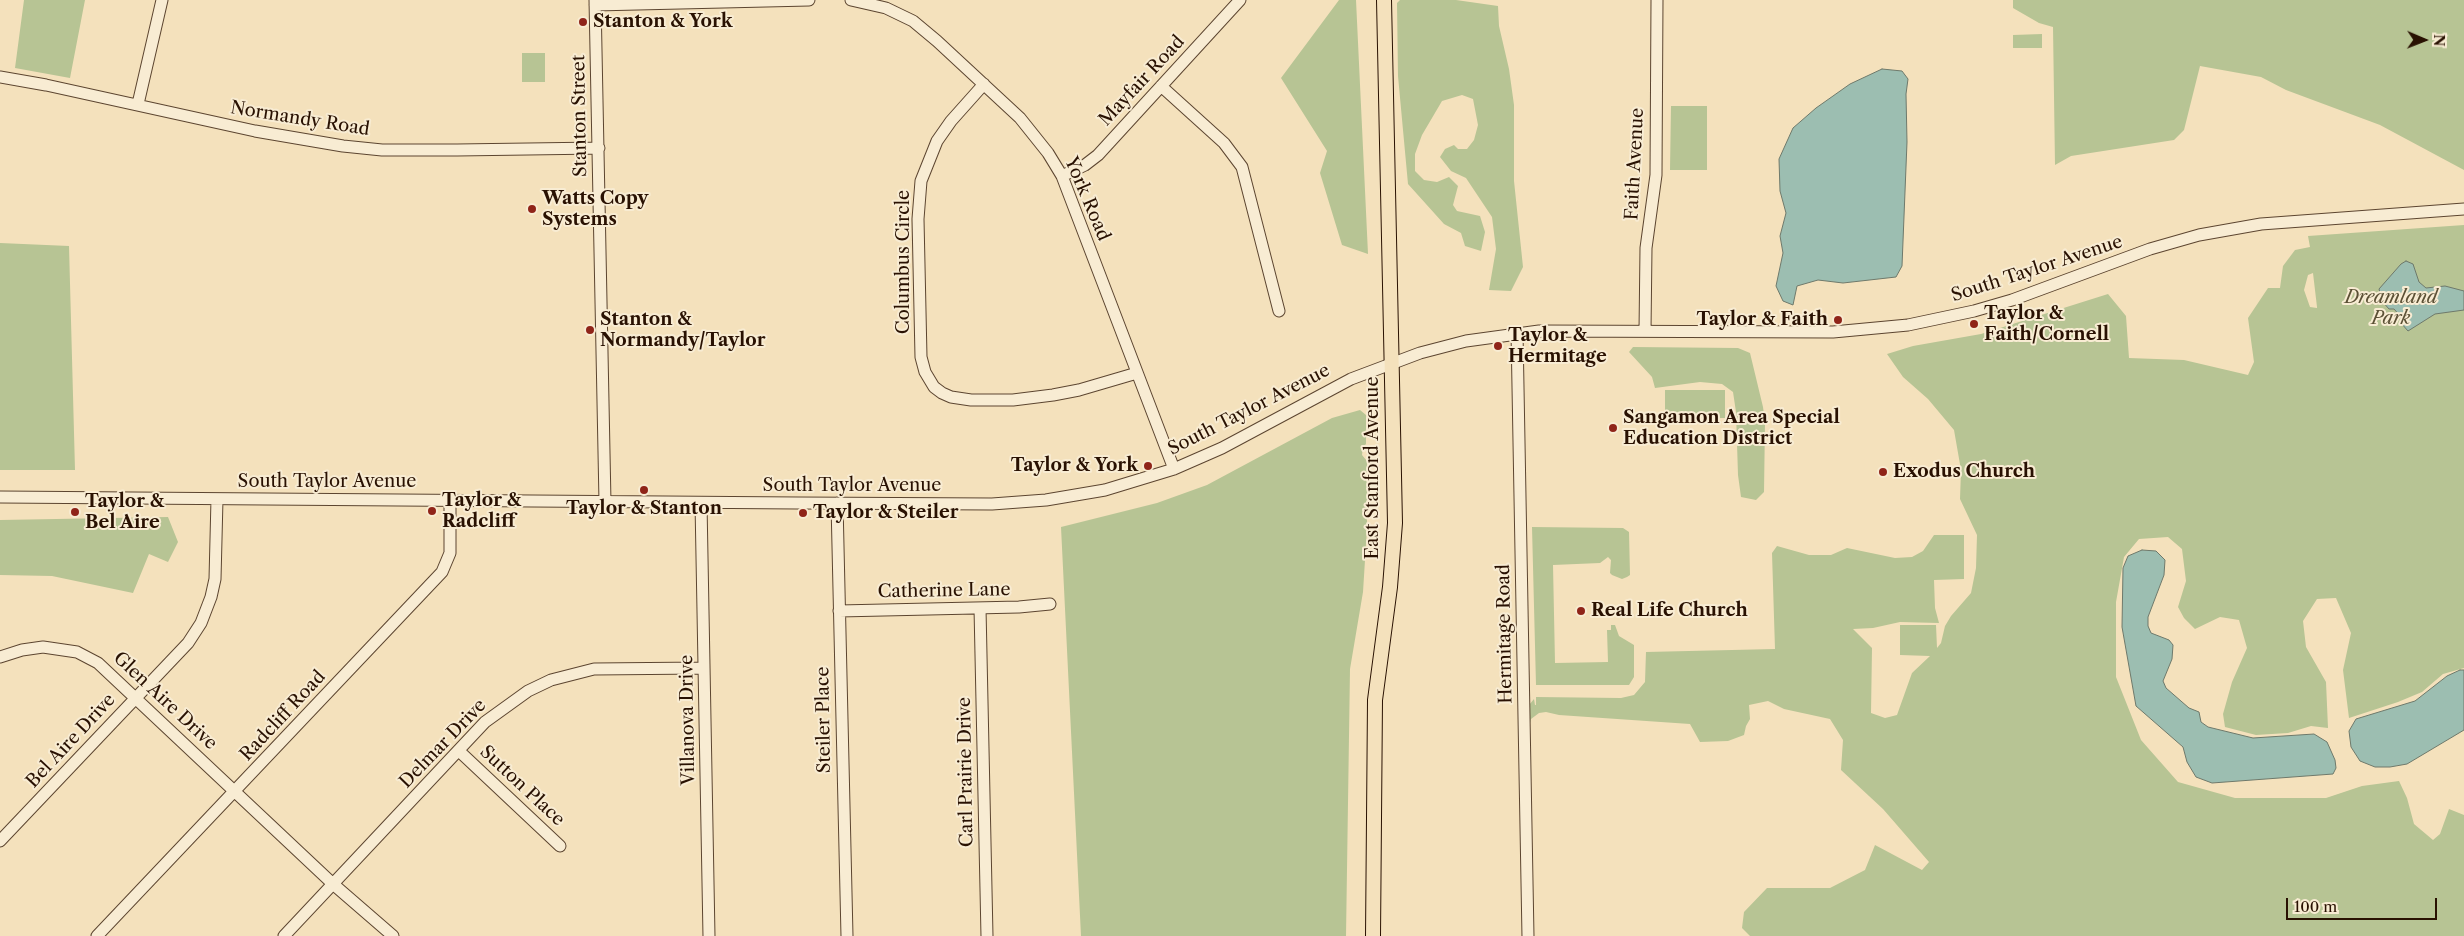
<!DOCTYPE html>
<style>
body{margin:0}
#map{position:relative;width:2464px;height:936px;overflow:hidden;background:#f4e1bc;font-family:"Libre Caslon Text",serif}
canvas{display:block}
.north{position:absolute;left:2399px;top:15px;width:50px;height:50px;-webkit-text-stroke:4px #f8ecd3;paint-order:stroke;rotate:91deg;font-size:14px;font-weight:700;line-height:20px;text-align:center;color:#291102}
.north::after{content:'';display:block;margin:auto;width:18px;height:22px;background:#291102;clip-path:polygon(50% 0,100% 100%,50% 72%,0 100%)}
.scale{position:absolute;left:2286px;top:898px;width:151px;height:22px;box-sizing:border-box;border:2px solid #291102;border-top:0;padding-left:6px;font-size:15px;line-height:18px;white-space:nowrap;color:#291102;-webkit-text-stroke:4px #f8ecd3;paint-order:stroke}
</style>
<div id="map">
<canvas width="2464" height="936"></canvas>
<div class="north">N</div>
<div class="scale">100 m</div>
</div>
<script>
const ctx = document.querySelector('canvas').getContext('2d');
ctx.lineJoin = 'round';
function paint(path, color) { ctx.fillStyle = color; ctx.fill(path, 'evenodd'); }
const poly = rows => new Path2D(rows.map(r => 'M' + r).join(''));
function trace(path, color, width, dash) { ctx.strokeStyle = color; ctx.lineWidth = width; ctx.lineCap = dash ? 'butt' : 'round'; ctx.setLineDash(dash || []); ctx.stroke(path); }
function drawText(font, color, halo, rows, align = 'center') {
  ctx.font = font + ' "Libre Caslon Text",serif'; ctx.lineWidth = 4; ctx.setLineDash([]); ctx.textBaseline = 'middle'; ctx.strokeStyle = halo; ctx.fillStyle = color; for (const [text, x, y, turn = 0] of rows) {
    ctx.save(); ctx.translate(x, y); ctx.rotate((+turn || 0) * Math.PI / 180); ctx.textAlign = isNaN(turn) ? turn : align; if (halo) ctx.strokeText(text, 0, 0); ctx.fillText(text, 0, 0); ctx.restore();
  }
}
const green = poly([
 [24,0,85,0,70,78,15,68],
 [1339,0,1356,0,1368,254,1342,245,1320,173,1327,151,1281,78],
 [1400,0,1456,0,1498,6,1499,26,1509,69,1514,105,1514,181,1523,267,1511,291,1489,290,1496,249,1492,217,1466,178,1451,171,1440,157,1445,149,1454,145,1458,149,1467,149,1474,140,1478,125,1473,99,1462,95,1442,101,1422,135,1415,154,1415,171,1424,180,1437,182,1449,177,1458,186,1453,205,1457,211,1480,216,1485,232,1481,251,1465,246,1461,233,1444,224,1408,184,1398,76,1397,3],
 [2013,0,2464,0,2464,170,2380,125,2286,90,2261,77,2200,66,2184,130,2174,140,2071,156,2055,165,2053,27,2039,23,2013,8],
 [2042,34,2042,48,2013,48,2013,35],
 [522,53,545,53,545,82,522,82],
 [1671,106,1707,106,1707,170,1670,170],
 [2464,225,2464,668,2443,674,2422,692,2398,702,2349,718,2343,670,2351,633,2336,598,2317,599,2303,621,2306,647,2326,682,2328,728,2311,726,2288,733,2256,735,2225,727,2223,714,2232,682,2247,648,2239,620,2220,617,2195,629,2184,618,2178,607,2186,581,2182,549,2168,537,2139,539,2124,557,2116,602,2116,677,2141,740,2178,782,2235,798,2326,798,2362,786,2399,781,2407,798,2414,824,2433,840,2440,834,2449,809,2464,815,2464,936,1750,936,1742,928,1744,912,1767,888,1830,888,1865,870,1875,845,1922,870,1929,862,1883,809,1841,770,1843,740,1830,719,1784,709,1768,701,1749,705,1750,719,1746,726,1744,735,1728,741,1700,742,1690,724,1559,715,1546,712,1539,713,1531,719,1528,731,1529,705,1534,699,1535,705,1536,705,1536,697,1621,698,1634,695,1645,682,1646,652,1775,649,1772,553,1777,546,1809,555,1831,555,1847,548,1895,558,1912,557,1923,551,1934,535,1964,535,1964,579,1934,580,1935,608,1939,623,1900,622,1873,628,1853,629,1872,648,1871,713,1885,718,1897,715,1912,673,1930,656,1900,655,1900,625,1936,625,1937,648,1941,643,1945,626,1951,616,1971,593,1976,568,1977,535,1960,499,1961,470,1954,430,1928,399,1903,377,1887,354,1913,346,1981,334,2108,294,2126,316,2129,358,2184,360,2248,375,2254,362,2248,318,2268,288,2280,288,2283,266,2295,250,2310,247,2308,236],
 [2313,273,2317,307,2317,308,2310,307,2304,290,2308,275],
 [0,243,69,246,75,470,0,470],
 [1633,347,1738,348,1750,353,1763,407,1765,422,1764,492,1756,500,1741,497,1738,475,1736,412,1733,392,1722,384,1700,382,1655,388,1652,377,1629,352],
 [1665,390,1725,390,1725,418,1665,418],
 [1360,410,1366,415,1366,444,1363,447,1362,455,1367,461,1367,528,1363,592,1350,669,1346,936,1081,936,1061,527,1157,503,1207,485,1332,418],
 [168,517,178,542,168,562,149,554,133,593,52,576,0,575,0,520],
 [1532,527,1623,528,1629,532,1630,575,1627,577,1622,579,1612,575,1610,573,1611,560,1608,557,1600,563,1553,565,1555,663,1608,662,1607,630,1611,630,1611,625,1615,625,1619,636,1634,645,1634,677,1629,685,1536,685]
]);
const water = poly([
 [1882,69,1902,71,1908,79,1906,94,1907,142,1902,266,1896,277,1843,283,1818,280,1797,286,1793,305,1783,301,1776,286,1783,253,1780,236,1786,213,1780,191,1779,159,1793,128,1816,108,1850,84,1882,69],
 [2406,261,2413,264,2419,282,2426,288,2445,286,2464,291,2464,310,2435,314,2408,331,2401,323,2402,318,2394,309,2389,309,2382,301,2379,289,2401,264,2406,261],
 [2142,550,2156,551,2165,560,2164,575,2148,617,2148,626,2151,633,2169,640,2173,645,2172,659,2163,681,2166,688,2189,708,2199,712,2201,722,2208,727,2253,738,2314,734,2327,742,2335,760,2336,768,2333,774,2212,783,2196,777,2187,762,2183,747,2136,706,2122,627,2123,568,2128,556,2142,550],
 [2460,670,2464,670,2464,730,2407,764,2390,767,2375,767,2360,761,2351,747,2349,731,2356,719,2415,701,2447,676,2460,670]
]);
const minor = poly([
 [595,0,605,502],
 [851,0,886,8,913,21,937,41,1020,118,1048,153,1062,176,1174,469],
 [595,5,809,0],
 [0,77,46,85,255,131,343,146,382,150,457,150,599,148],
 [984,84,951,121,937,141,921,181,918,219,921,357,925,372,934,387,942,393,951,397,971,400,1013,400,1053,395,1079,390,1137,373],
 [1161,86,1224,143,1242,167,1279,311],
 [138,104,162,0],
 [1062,176,1085,165,1098,155,1240,0],
 [1645,331,1646,248,1656,175,1657,0],
 [1517,332,1528,936],
 [0,497,798,503,992,504,1046,500,1105,490,1174,469,1222,448,1351,379,1420,353,1466,341,1539,331,1833,332,1908,325,1974,311,2012,300,2150,249,2199,235,2261,224,2464,209],
 [701,503,709,936],
 [837,503,847,936],
 [980,608,987,936],
 [839,611,1019,607,1050,604],
 [0,657,22,650,43,647,77,652,98,663,333,884,393,936],
 [459,751,560,846],
 [0,841,188,643,201,623,211,597,215,579,217,499],
 [97,936,442,572,450,553,450,501],
 [284,936,485,722,528,691,551,680,594,669,704,668]
]);
const major = poly([
 [1373,936,1375,700,1390,587,1395,523,1384,0]
]);
const markers = [
 [583,22,5,"#8f2418"],
 [532,209,5,"#8f2418"],
 [1838,320,5,"#8f2418"],
 [1974,324,5,"#8f2418"],
 [590,330,5,"#8f2418"],
 [1498,346,5,"#8f2418"],
 [1613,428,5,"#8f2418"],
 [1148,466,5,"#8f2418"],
 [1883,472,5,"#8f2418"],
 [644,490,5,"#8f2418"],
 [432,511,5,"#8f2418"],
 [75,512,5,"#8f2418"],
 [803,513,5,"#8f2418"],
 [1581,611,5,"#8f2418"]
];
const poiNames = [
 ["Stanton & York",593,22],
 ["Watts Copy",542,199],
 ["Systems",542,220],
 ["Taylor &",1984,314],
 ["Faith/Cornell",1984,335],
 ["Stanton &",600,320],
 ["Normandy/Taylor",600,341],
 ["Taylor & Faith",1828,320,"right"],
 ["Taylor &",1508,336],
 ["Hermitage",1508,357],
 ["Sangamon Area Special",1623,418],
 ["Education District",1623,439],
 ["Taylor & York",1138,466,"right"],
 ["Exodus Church",1893,472],
 ["Taylor &",442,501],
 ["Radcliff",442,522],
 ["Taylor &",85,502],
 ["Bel Aire",85,523],
 ["Taylor & Stanton",644,509,"center"],
 ["Taylor & Steiler",813,513],
 ["Real Life Church",1591,611]
];
const streetNames = [
 ["Mayfair Road",1142,81,-47],
 ["Stanton Street",580,116,-91],
 ["Normandy Road",300,119,9],
 ["Faith Avenue",1635,164,-87],
 ["York Road",1087,199,67],
 ["Columbus Circle",904,262,-90],
 ["South Taylor Avenue",2037,269,-18],
 ["South Taylor Avenue",1249,410,-27],
 ["East Stanford Avenue",1373,468,-90],
 ["South Taylor Avenue",327,482],
 ["South Taylor Avenue",852,486],
 ["Catherine Lane",944,591,-1],
 ["Hermitage Road",1505,634,-91],
 ["Glen Aire Drive",165,701,43],
 ["Radcliff Road",283,716,-47],
 ["Villanova Drive",688,720,-91],
 ["Steiler Place",824,720,-91],
 ["Bel Aire Drive",71,741,-47],
 ["Delmar Drive",443,744,-46],
 ["Carl Prairie Drive",966,772,-91],
 ["Sutton Place",522,786,43]
];
const parkNames = [
 ["Dreamland",2391,298],
 ["Park",2391,319]
];
paint(green, '#b7c494');
paint(water, '#9cbeb1');
trace(water, '#6e796b', 1);
trace(minor, '#5c4530', 13);
trace(major, '#291102', 16);
trace(minor, '#f8ecd3', 11);
trace(major, '#f4e1bc', 14);
for (const [x, y, r, color] of markers) { const dot = new Path2D(); dot.arc(x, y, r, 0, 2 * Math.PI); ctx.fillStyle = color; ctx.fill(dot); trace(dot, '#f8ecd3', 2); }
drawText('bold 18px', '#291102', '#f8ecd3', poiNames, 'left');
drawText('18px', '#291102', '#f8ecd3', streetNames);
drawText('italic 18px', '#5b5035', '#f8ecd3', parkNames);
</script>
